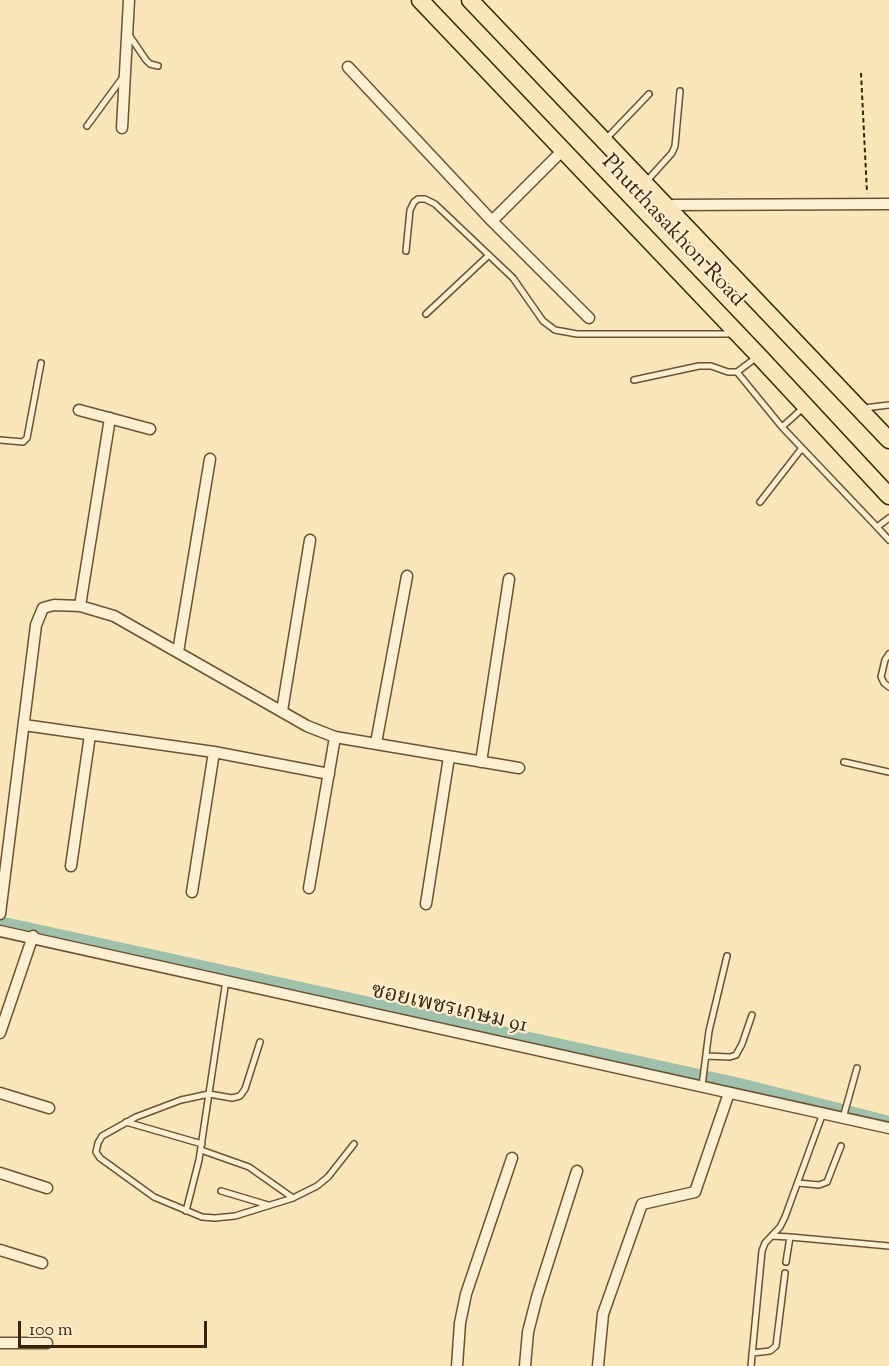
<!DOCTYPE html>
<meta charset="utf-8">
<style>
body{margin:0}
#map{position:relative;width:889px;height:1366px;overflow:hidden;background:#fae6b9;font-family:"Sorts Mill Goudy",serif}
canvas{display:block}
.scale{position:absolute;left:18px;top:1321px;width:189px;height:27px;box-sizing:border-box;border:3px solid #3d2108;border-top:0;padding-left:8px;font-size:18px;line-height:21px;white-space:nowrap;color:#3d2108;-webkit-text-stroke:4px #fcefd2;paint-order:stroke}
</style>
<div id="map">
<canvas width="889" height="1366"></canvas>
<div class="scale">100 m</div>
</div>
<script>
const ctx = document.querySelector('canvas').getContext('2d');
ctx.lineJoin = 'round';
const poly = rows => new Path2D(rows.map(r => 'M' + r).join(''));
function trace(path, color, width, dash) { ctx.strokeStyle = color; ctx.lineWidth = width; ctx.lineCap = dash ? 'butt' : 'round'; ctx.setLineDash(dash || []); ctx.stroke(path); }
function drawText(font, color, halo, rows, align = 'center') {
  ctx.font = font + ' "Sorts Mill Goudy","Noto Serif Thai",serif'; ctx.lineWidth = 4.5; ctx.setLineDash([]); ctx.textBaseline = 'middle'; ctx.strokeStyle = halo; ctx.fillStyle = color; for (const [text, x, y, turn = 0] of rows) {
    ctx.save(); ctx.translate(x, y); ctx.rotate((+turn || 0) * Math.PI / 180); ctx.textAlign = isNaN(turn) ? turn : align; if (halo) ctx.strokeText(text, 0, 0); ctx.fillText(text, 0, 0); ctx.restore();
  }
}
const canal = poly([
 [0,923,740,1085,889,1123]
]);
const path = poly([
 [861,73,867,193]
]);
const lane = poly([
 [129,35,146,60,150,64,158,66],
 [87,126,123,77],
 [605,140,649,94],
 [645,183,672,153,675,146,680,91],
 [406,251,410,210,414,202,418,199,425,199,435,204,513,278,543,321,555,330,577,334,734,334],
 [426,314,489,255],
 [737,372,782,427],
 [634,380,699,366,711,366,728,372,737,372,757,357],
 [803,408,782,427,877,527,889,518],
 [864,408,889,405],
 [0,440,23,442,27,438,41,363],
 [760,502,802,448],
 [877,527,889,540],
 [889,654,885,660,881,677,884,683,889,687],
 [844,762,889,772],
 [260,1042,245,1089,240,1096,232,1098,209,1094,181,1100,136,1117,102,1136,98,1143,96,1152,100,1158,154,1197,202,1217,215,1218,235,1216,293,1198,317,1186,328,1177,354,1144],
 [706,1056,730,1057,736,1055,742,1044,752,1015],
 [702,1086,709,1031,727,956],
 [843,1118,857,1068],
 [126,1122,202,1144],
 [201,1150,249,1167,293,1198],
 [798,1183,819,1185,827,1182,841,1146],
 [221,1191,268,1205],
 [186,1211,199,1160,226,980],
 [772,1236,790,1237],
 [786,1262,790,1237,889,1246],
 [752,1353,770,1351,776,1346,785,1273],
 [751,1366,762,1251,765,1243,780,1227,785,1217,823,1113]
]);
const street = poly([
 [348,67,492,221,563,150],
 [122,128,129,0],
 [664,205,889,204],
 [492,221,589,318],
 [79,410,150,429],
 [80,606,110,418],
 [178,652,210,459],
 [282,711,310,540],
 [24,725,214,752,329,774],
 [376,743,407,576],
 [481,762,509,579],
 [71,866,90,735],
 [309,888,335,737],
 [192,892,214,752],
 [426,904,449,757],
 [0,914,36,625,43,608,54,605,80,606,114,616,307,726,335,737,519,768],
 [0,931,889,1128],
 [0,1033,33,936],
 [0,1093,49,1108],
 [0,1173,47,1188],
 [0,1250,42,1263],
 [0,1343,47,1343],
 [457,1366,460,1323,466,1294,512,1158],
 [525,1366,528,1332,537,1297,577,1171],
 [598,1366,603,1314,642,1204,695,1192,729,1093]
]);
const primary = poly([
 [420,0,759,356,889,496],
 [470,0,889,440]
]);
const streetNames = [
 ["Phutthasakhon Road",672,232,47],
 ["ซอยเพชรเกษม 91",449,1010,13]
];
trace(canal, '#9fc0ab', 14);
trace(lane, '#6c5234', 8);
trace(street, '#6c5234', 13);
trace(primary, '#3d2108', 19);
trace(path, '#3d2108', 2, [4.5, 3]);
trace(lane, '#fcefd2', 5);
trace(street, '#fcefd2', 10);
trace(primary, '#fae6b9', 16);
drawText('22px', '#3d2108', '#fcefd2', streetNames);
</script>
